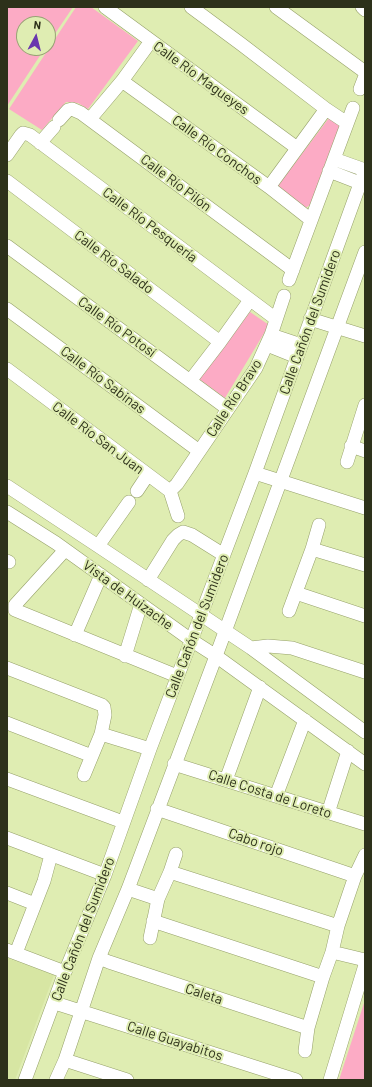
<!DOCTYPE html>
<meta charset="utf-8">
<style>
body{margin:0}
#map{position:relative;width:372px;height:1087px;overflow:hidden;background:#dfedb2;font-family:Barlow,sans-serif}
canvas{display:block}
.frame{position:absolute;inset:0;border:8px solid #2d311a;pointer-events:none}
.north{position:absolute;left:16px;top:16px;width:40px;height:40px;box-sizing:border-box;background:#dfedb2;border:1px solid #98a275;border-radius:50%;rotate:7deg;font-size:11px;font-weight:700;line-height:16px;text-align:center;color:#2d311a}
.north::after{content:'';display:block;margin:auto;width:14px;height:18px;background:#6937ae;clip-path:polygon(50% 0,100% 100%,50% 72%,0 100%)}
</style>
<div id="map">
<canvas width="372" height="1087"></canvas>
<div class="frame"></div>
<div class="north">N</div>
</div>
<script>
const ctx = document.querySelector('canvas').getContext('2d');
ctx.lineJoin = 'round';
function paint(path, color) { ctx.fillStyle = color; ctx.fill(path, 'evenodd'); }
const poly = rows => new Path2D(rows.map(r => 'M' + r).join(''));
function trace(path, color, width, dash) { ctx.strokeStyle = color; ctx.lineWidth = width; ctx.lineCap = dash ? 'butt' : 'round'; ctx.setLineDash(dash || []); ctx.stroke(path); }
function drawText(font, color, halo, rows, align = 'center') {
  ctx.font = font + ' Barlow,sans-serif'; ctx.lineWidth = 4; ctx.setLineDash([]); ctx.textBaseline = 'middle'; ctx.strokeStyle = halo; ctx.fillStyle = color; for (const [text, x, y, turn = 0] of rows) {
    ctx.save(); ctx.translate(x, y); ctx.rotate((+turn || 0) * Math.PI / 180); ctx.textAlign = isNaN(turn) ? turn : align; if (halo) ctx.strokeText(text, 0, 0); ctx.fillText(text, 0, 0); ctx.restore();
  }
}
const built = poly([
 [7,958,54,975,15,1080,7,1080]
]);
const green = poly([
 [7,7,73,7,48,44,48,24,24,24,24,48,45,48,7,106],
 [76,7,91,7,138,41,88,109,78,103,66,102,42,130,9,109],
 [329,118,337,121,340,128,312,204,305,208,277,187],
 [250,312,269,325,225,398,199,379],
 [365,1000,365,1080,339,1080]
]);
const minor = poly([
 [105,7,297,148],
 [191,7,241,44,326,109,347,123],
 [276,7,365,72],
 [362,7,365,10],
 [122,81,269,187,311,220],
 [360,89,365,76],
 [90,119,122,81,151,41],
 [59,120,68,110,72,109,81,113,293,270],
 [40,143,54,127],
 [7,155,21,135,23,133,30,135,276,319],
 [329,171,365,185],
 [7,181,220,342],
 [269,187,326,109],
 [7,246,228,409],
 [289,280,353,108],
 [7,309,199,451],
 [310,319,365,336],
 [271,335,301,345],
 [267,345,297,357],
 [7,369,170,491,178,516],
 [190,381,220,342,250,300],
 [351,446,365,451],
 [347,462,365,405],
 [255,473,365,508],
 [7,486,98,546,251,648,365,732],
 [137,491,147,476],
 [170,491,177,484,256,368,271,335,284,296],
 [7,512,56,543,191,640,216,656,365,764],
 [98,546,129,502],
 [312,549,365,565],
 [65,550,15,605,15,610,177,676],
 [7,561,9,562],
 [148,580,173,540,178,535,183,532,192,535,224,555],
 [296,593,365,616],
 [289,611,312,549,319,525],
 [75,635,101,575],
 [251,648,268,646,292,648,365,672],
 [125,656,141,604],
 [7,668,102,705,104,707,105,715,101,734,84,775],
 [7,723,92,756],
 [101,734,150,749],
 [174,764,365,824],
 [7,779,123,822],
 [226,780,260,687],
 [276,796,305,720],
 [157,809,355,876],
 [328,813,348,751],
 [7,838,105,875],
 [170,872,338,926],
 [128,889,158,899],
 [7,893,35,904],
 [153,921,323,977],
 [150,938,158,899,170,872,176,854],
 [7,950,65,972],
 [332,952,365,960],
 [16,953,44,881,51,855],
 [99,958,109,962,308,1028],
 [55,1003,296,1080],
 [305,1051,308,1028,323,977,332,952,338,926,355,876,365,855],
 [65,1060,127,1080],
 [25,1080,65,972,105,875,150,749,255,473,365,170,334,159],
 [56,1080,65,1060,99,958,128,889,216,656,365,252],
 [330,1080,365,965]
]);
const streetNames = [
 ["Calle Río Magueyes",201,78,36],
 ["Calle Río Conchos",217,150,36],
 ["Calle Río Pilón",176,183,37],
 ["Calle Río Pesquería",150,225,37],
 ["Calle Río Salado",114,262,37],
 ["Calle Cañón del Sumidero",310,322,-70],
 ["Calle Río Potosí",117,327,36],
 ["Calle Río Sabinas",103,380,37],
 ["Calle Río Bravo",234,398,-57],
 ["Calle Río San Juan",98,438,37],
 ["Vista de Huizache",128,595,36],
 ["Calle Cañón del Sumidero",197,626,-69],
 ["Calle Costa de Loreto",270,794,18],
 ["Cabo rojo",256,842,19],
 ["Calle Cañón del Sumidero",83,929,-69],
 ["Caleta",204,994,18],
 ["Calle Guayabitos",175,1041,18]
];
paint(built, '#d7e6a3');
paint(green, '#fcabc5');
trace(minor, '#96a16a', 14);
trace(minor, '#fff', 13);
drawText('14px', '#2d311a', '#dfedb2', streetNames);
</script>
